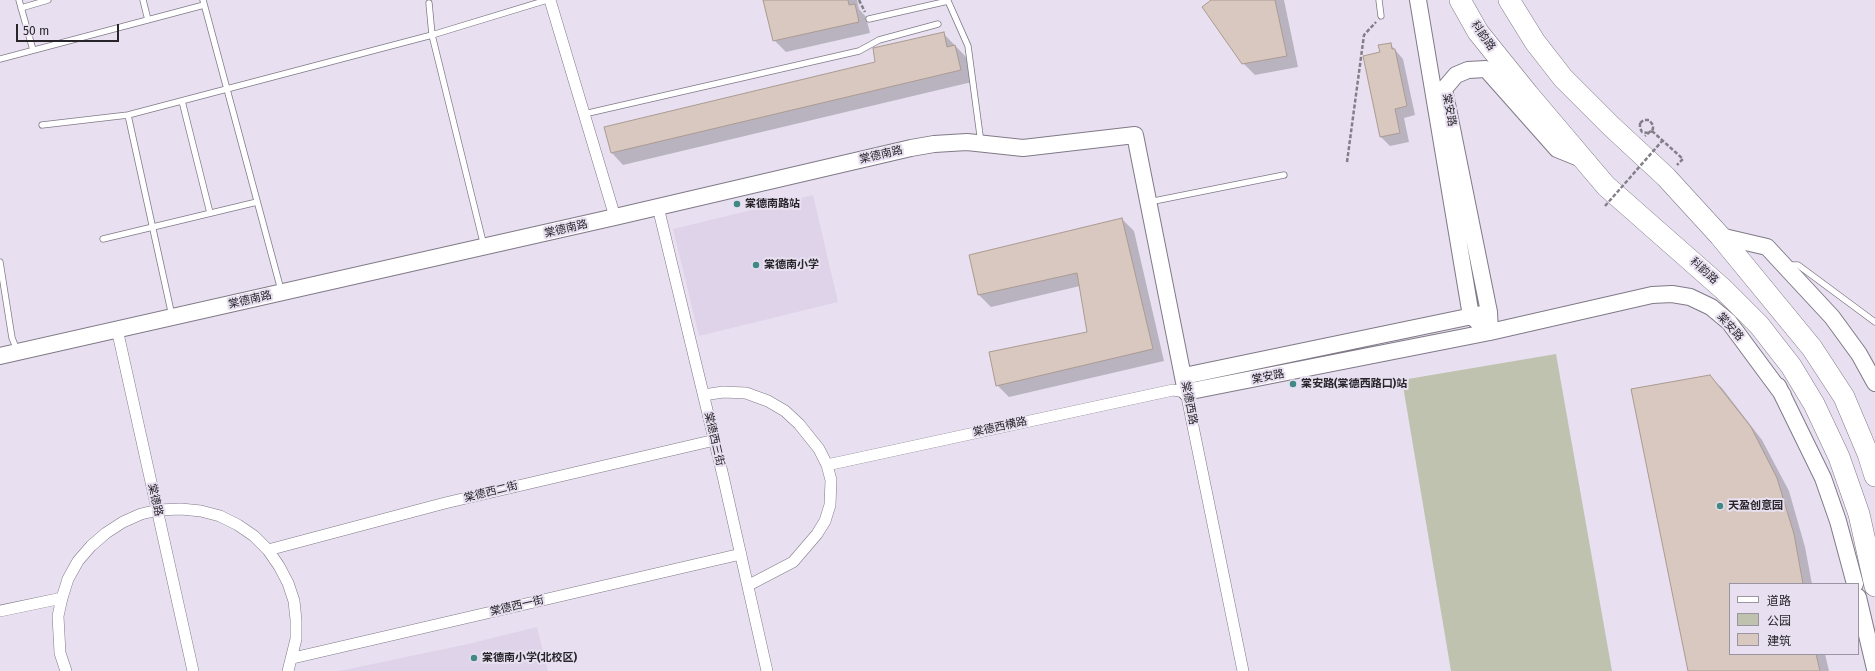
<!DOCTYPE html>
<meta charset="utf-8">
<style>
body{margin:0}
#map{position:relative;width:1875px;height:671px;overflow:hidden;background:#e8e0f0;font-family:"Fira Sans","Noto Sans SC",sans-serif}
canvas{display:block}
.legend{position:absolute;left:1729px;top:583px;width:130px;height:72px;box-sizing:border-box;background:#e8e0f0;border:1px solid #9b95a1;margin:0;padding:5px 7px;list-style:none;font-size:12px;color:#27242a}
.legend li{display:flex;align-items:center;gap:8px;height:20px}
.legend b{width:20px;border:1px solid #9b95a1}
.scale{position:absolute;left:16px;top:24px;width:103px;height:18px;box-sizing:border-box;border:2px solid #27242a;border-top:0;padding-left:5px;font-size:12px;line-height:14px;white-space:nowrap;color:#27242a;-webkit-text-stroke:3px #e8e0f0;paint-order:stroke}
</style>
<div id="map">
<canvas width="1875" height="671"></canvas>
<ul class="legend">
<li><b style="height:5px;background:#fff"></b>道路</li>
<li><b style="height:11px;background:#bec2af"></b>公园</li>
<li><b style="height:11px;background:#d9c8bf"></b>建筑</li>
</ul>
<div class="scale">50 m</div>
</div>
<script>
const ctx = document.querySelector('canvas').getContext('2d');
ctx.lineJoin = 'round';
function paint(path, color) { ctx.fillStyle = color; ctx.fill(path, 'evenodd'); }
const poly = rows => new Path2D(rows.map(r => 'M' + r).join(''));
function trace(path, color, width, dash) { ctx.strokeStyle = color; ctx.lineWidth = width; ctx.lineCap = dash ? 'butt' : 'round'; ctx.setLineDash(dash || []); ctx.stroke(path); }
function drawText(font, color, halo, rows, align = 'center') {
  ctx.font = font + ' "Fira Sans","Noto Sans SC",sans-serif'; ctx.lineWidth = 4; ctx.setLineDash([]); ctx.textBaseline = 'middle'; ctx.strokeStyle = halo; ctx.fillStyle = color; for (const [text, x, y, turn = 0] of rows) {
    ctx.save(); ctx.translate(x, y); ctx.rotate((+turn || 0) * Math.PI / 180); ctx.textAlign = isNaN(turn) ? turn : align; if (halo) ctx.strokeText(text, 0, 0); ctx.fillText(text, 0, 0); ctx.restore();
  }
}
const built = poly([
 [813,195,838,302,699,336,673,229],
 [537,627,548,671,339,671,468,644]
]);
const green = poly([
 [1556,354,1612,671,1451,671,1402,380]
]);
const shadow = poly([
 [764,0,857,0,859,9,866,17,870,33,786,52,774,40],
 [1212,0,1284,0,1298,67,1255,75,1243,63],
 [943,33,967,58,972,82,623,165,612,153,876,63],
 [1390,44,1403,59,1415,115,1404,118,1409,142,1390,146,1381,137,1364,56,1381,53],
 [1122,219,1134,231,1164,361,1009,397,997,385,1089,333,1080,286,991,307,979,295,971,256],
 [1709,376,1722,388,1762,440,1789,491,1805,547,1812,584,1730,584,1730,654,1825,654,1829,671,1689,671]
]);
const building = poly([
 [763,0,848,0,849,5,855,4,859,22,773,41,763,0],
 [1211,0,1275,0,1287,56,1242,64,1202,7,1211,0],
 [944,32,947,47,955,45,961,70,611,153,604,127,875,62,873,48,944,32],
 [1391,43,1392,49,1395,49,1407,106,1395,109,1400,133,1380,137,1363,56,1380,52,1378,45,1391,43],
 [1122,218,1153,349,996,386,989,352,1087,332,1077,273,978,295,969,255,1122,218],
 [1710,375,1751,427,1777,478,1794,534,1803,584,1730,584,1730,654,1816,654,1820,671,1688,671,1631,389,1710,375]
]);
const path = poly([
 [859,0,865,12],
 [1640,123,1644,120,1649,120,1653,125,1653,129,1645,136],
 [1652,131,1683,159,1677,165],
 [1347,162,1364,35,1376,22]
]);
const lane = poly([
 [19,0,33,50],
 [143,0,148,20],
 [203,0,281,290],
 [1379,0,1381,16],
 [429,3,432,35,484,246],
 [21,8,48,0],
 [869,19,948,1,968,46,981,143],
 [0,59,204,5],
 [182,101,210,213],
 [584,114,859,51,879,40,938,24],
 [128,115,172,316],
 [42,125,128,115,432,35,547,0],
 [1149,202,1284,175],
 [103,239,257,202],
 [0,262,12,338,17,350],
 [1787,265,1798,265,1875,322]
]);
const street = poly([
 [550,0,615,217],
 [658,207,723,476,767,671],
 [117,329,193,671],
 [704,395,723,392,746,393,768,401,785,411,799,424,819,449,827,465,831,480,830,505,825,521,817,534,793,562,749,585],
 [827,465,1173,390,1186,392,1243,671],
 [268,550,445,503,715,440],
 [0,611,62,598],
 [293,658,741,554],
 [66,671,60,653,58,616,62,598,68,579,78,561,91,546,106,533,123,522,141,514,158,510,181,509,201,511,220,516,238,525,254,536,268,550,279,566,288,583,294,601,296,620,296,639,288,671]
]);
const secondary = poly([
 [1418,0,1471,316,1490,332],
 [1720,236,1767,247,1832,317,1859,354,1875,383],
 [1490,332,1489,312,1444,89,1456,75,1468,70,1486,69,1557,149,1584,160],
 [0,356,615,217,911,148,934,144,967,142,1023,148,1135,135,1186,392,1490,332,1652,295,1672,294,1690,297,1711,307,1729,322,1783,395],
 [1184,376,1482,314],
 [1778,386,1823,478,1838,521,1855,584],
 [1858,597,1875,669]
]);
const highway = poly([
 [1460,0,1478,32,1528,94,1606,186,1723,289,1759,325,1791,366,1814,404,1839,457,1859,514,1875,586],
 [1509,0,1535,42,1563,78,1611,126,1666,177,1720,236,1812,348,1844,397,1868,454,1875,476]
]);
const pathBridge = poly([
 [1640,123,1640,128,1642,132,1648,133,1652,131],
 [1605,206,1663,140]
]);
const markers = [
 [737,204,4,"#418985"],
 [756,265,4,"#418985"],
 [1293,384,4,"#418985"],
 [1720,506,4,"#418985"],
 [474,658,4,"#418985"]
];
const streetNames = [
 ["科韵路",1483,36,55],
 ["棠安路",1449,110,80],
 ["棠德南路",881,155,-13],
 ["棠德南路",566,229,-13],
 ["科韵路",1704,271,42],
 ["棠德南路",250,300,-13],
 ["棠安路",1730,327,48],
 ["棠安路",1268,377,-11],
 ["棠德西路",1189,403,79],
 ["棠德西横路",1000,427,-12],
 ["棠德西三街",714,439,77],
 ["棠德西二街",491,492,-14],
 ["棠德路",155,500,77],
 ["棠德西一街",517,606,-13]
];
const poiNames = [
 ["棠德南路站",745,204],
 ["棠德南小学",764,265],
 ["棠安路(棠德西路口)站",1301,384],
 ["天盈创意园",1728,506],
 ["棠德南小学(北校区)",482,658]
];
paint(built, '#dfd3ea');
paint(green, '#bec2af');
paint(shadow, '#0003');
paint(building, '#d9c8bf');
trace(building, '#aa9a91', 1);
trace(lane, '#807987', 7);
trace(street, '#807987', 12);
trace(secondary, '#807987', 18);
trace(highway, '#807987', 22);
trace(path, '#837e88', 2.5, [4, 2]);
trace(lane, '#fff', 5.5);
trace(street, '#fff', 11);
trace(secondary, '#fff', 16);
trace(highway, '#fff', 21);
trace(pathBridge, '#837e88', 2.5, [4, 2]);
for (const [x, y, r, color] of markers) { const dot = new Path2D(); dot.arc(x, y, r, 0, 2 * Math.PI); ctx.fillStyle = color; ctx.fill(dot); trace(dot, '#e8e0f0', 1.5); }
drawText('11px', '#27242a', '#e8e0f0', streetNames);
drawText('bold 11px', '#27242a', '#e8e0f0', poiNames, 'left');
</script>
